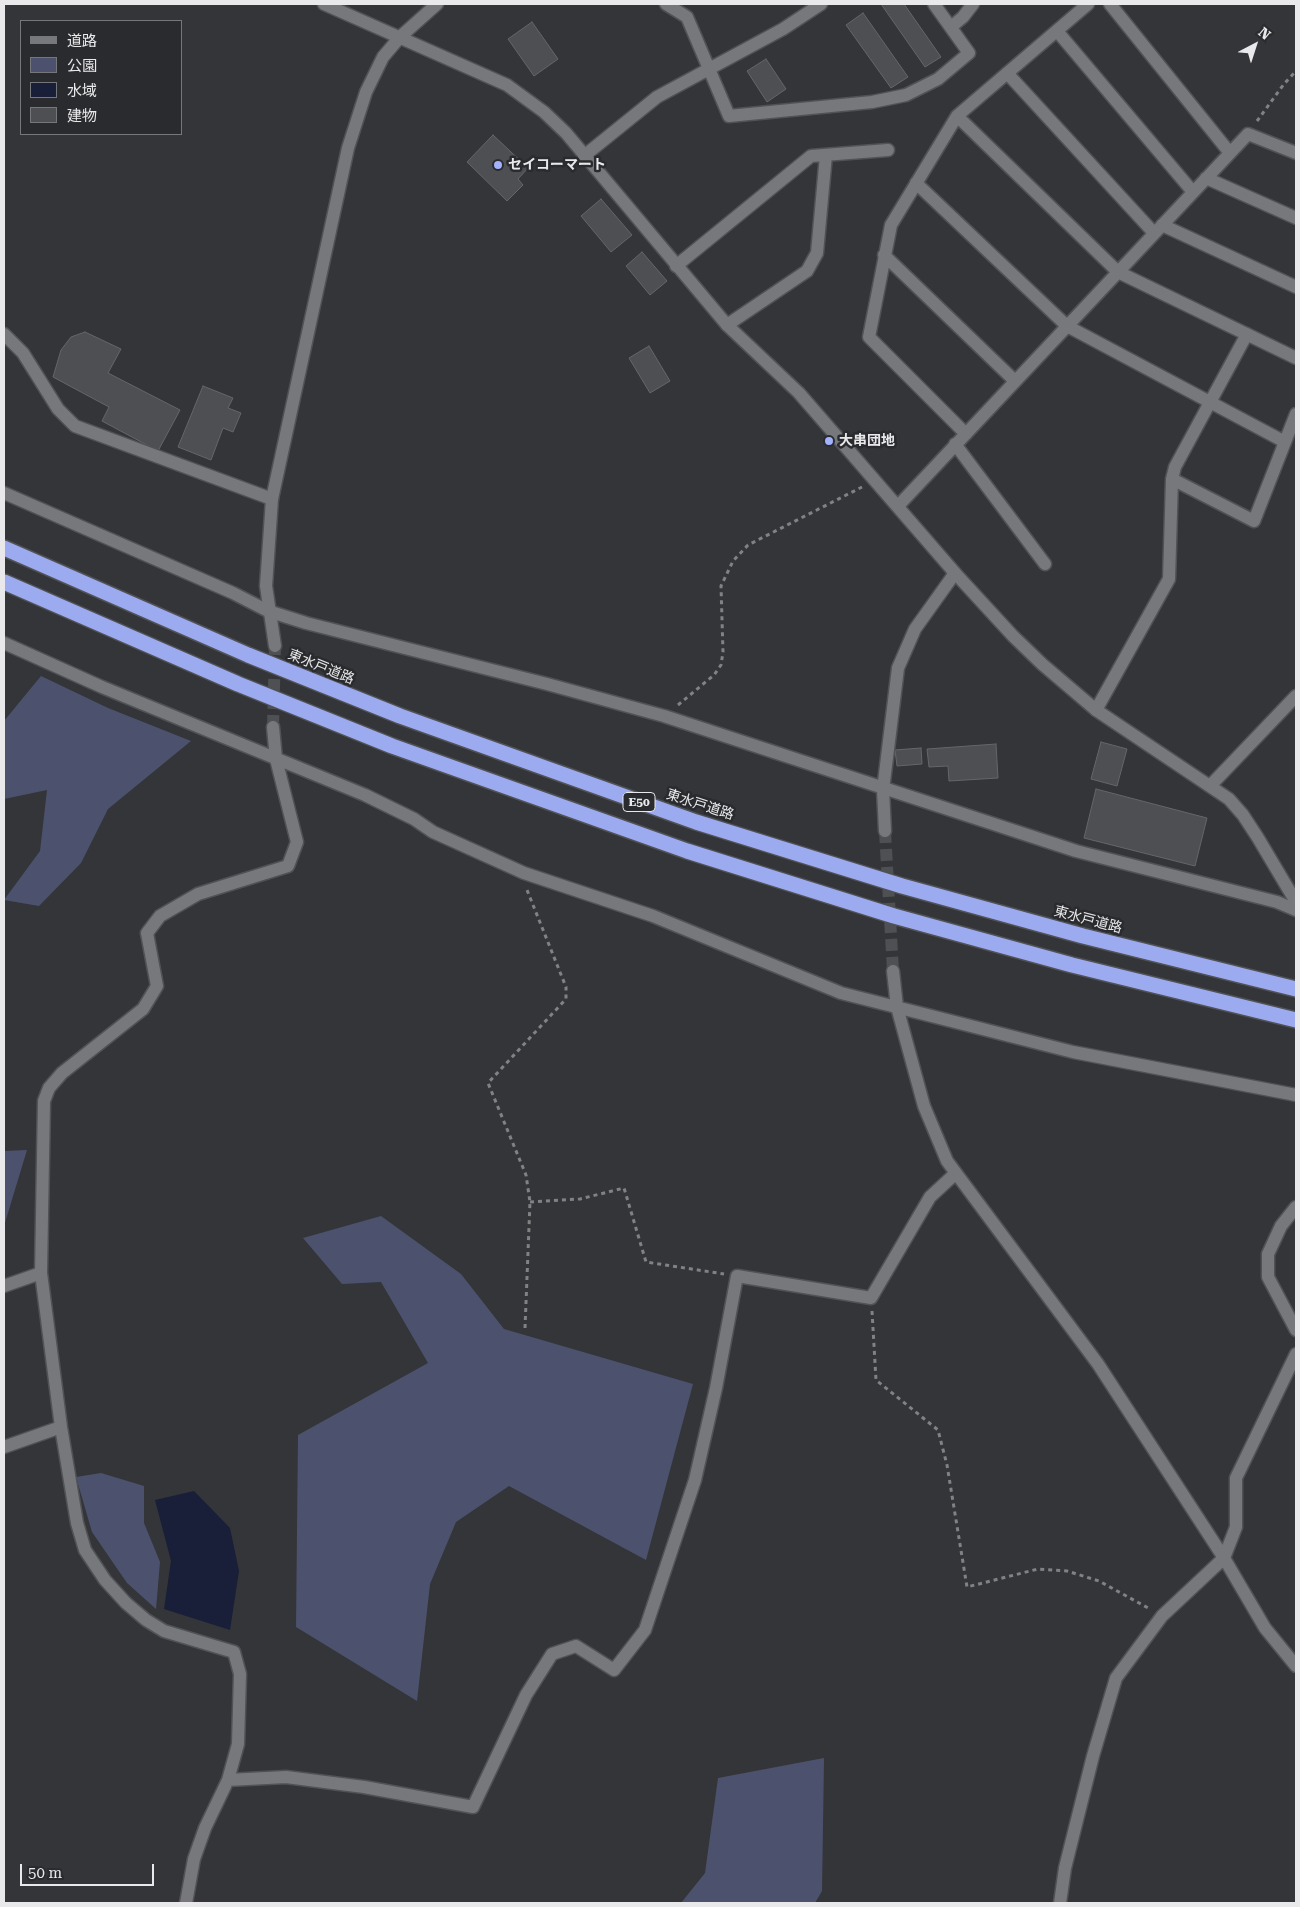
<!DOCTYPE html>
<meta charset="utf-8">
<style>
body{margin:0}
#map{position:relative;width:1300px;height:1907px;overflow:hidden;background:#343538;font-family:"Roboto Serif","Noto Sans JP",serif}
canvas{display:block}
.frame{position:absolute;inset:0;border:5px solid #e9e9eb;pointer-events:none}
.legend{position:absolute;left:20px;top:20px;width:162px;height:115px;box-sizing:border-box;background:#2a2b2e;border:1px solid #76777a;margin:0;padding:6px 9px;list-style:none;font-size:15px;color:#e9e9eb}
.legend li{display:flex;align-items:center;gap:10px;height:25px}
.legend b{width:25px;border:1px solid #76777a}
.north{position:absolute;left:1230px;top:20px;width:50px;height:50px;-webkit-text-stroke:4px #2a2b2e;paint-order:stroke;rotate:40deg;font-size:14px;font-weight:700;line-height:20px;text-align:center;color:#e9e9eb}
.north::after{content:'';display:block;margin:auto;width:18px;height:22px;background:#e9e9eb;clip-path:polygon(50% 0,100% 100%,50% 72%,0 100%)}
.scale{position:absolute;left:20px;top:1864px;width:134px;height:22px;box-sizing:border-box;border:2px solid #e9e9eb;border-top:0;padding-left:6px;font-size:15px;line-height:18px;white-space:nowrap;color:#e9e9eb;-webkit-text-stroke:4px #2a2b2e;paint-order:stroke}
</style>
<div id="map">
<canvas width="1300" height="1907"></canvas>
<div class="frame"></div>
<ul class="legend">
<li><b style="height:6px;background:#77787b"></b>道路</li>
<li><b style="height:14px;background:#4c526e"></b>公園</li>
<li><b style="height:14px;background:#191e39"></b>水域</li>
<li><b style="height:14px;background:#4e4f52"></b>建物</li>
</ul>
<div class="north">N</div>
<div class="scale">50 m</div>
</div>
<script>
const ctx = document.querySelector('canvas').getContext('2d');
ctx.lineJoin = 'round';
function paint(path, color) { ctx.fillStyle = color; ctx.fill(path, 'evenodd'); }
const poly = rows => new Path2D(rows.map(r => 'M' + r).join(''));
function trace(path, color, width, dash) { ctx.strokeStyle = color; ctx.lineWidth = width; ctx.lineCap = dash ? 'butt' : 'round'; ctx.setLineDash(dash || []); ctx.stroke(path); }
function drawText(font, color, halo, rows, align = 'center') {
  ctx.font = font + ' "Roboto Serif","Noto Sans JP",serif'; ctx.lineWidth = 5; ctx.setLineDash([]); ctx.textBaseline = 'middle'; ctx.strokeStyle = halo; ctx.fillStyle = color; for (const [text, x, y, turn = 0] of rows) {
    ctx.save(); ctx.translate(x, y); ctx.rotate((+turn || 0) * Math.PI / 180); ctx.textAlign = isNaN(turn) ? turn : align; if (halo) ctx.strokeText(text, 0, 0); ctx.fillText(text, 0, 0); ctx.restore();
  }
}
const green = poly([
 [41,676,108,708,191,741,108,809,81,863,39,906,4,900,40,851,47,790,4,799,4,721],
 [27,1150,4,1226,4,1151],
 [381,1216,461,1274,504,1329,693,1384,646,1560,509,1486,456,1522,430,1584,417,1701,296,1627,298,1435,428,1363,381,1282,342,1284,303,1238],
 [101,1473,144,1486,144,1523,160,1562,156,1609,127,1583,92,1532,76,1477],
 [824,1758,822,1891,815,1903,681,1903,705,1873,718,1778]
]);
const water = poly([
 [194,1491,230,1528,239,1571,230,1630,164,1609,171,1561,155,1500]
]);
const building = poly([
 [881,4,904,4,941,57,925,67,881,4],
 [863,13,908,77,891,88,846,25,863,13],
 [532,22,558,59,534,76,508,39,532,22],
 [766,59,786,89,767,102,747,71,766,59],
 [493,135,528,168,518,179,523,185,507,201,467,162,493,135],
 [601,199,632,235,611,252,581,216,601,199],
 [642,252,667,281,650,295,626,266,642,252],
 [85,332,121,349,108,373,180,410,158,451,102,421,109,407,53,377,61,350,71,337,85,332],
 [649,346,670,381,650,393,629,358,649,346],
 [203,386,233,398,228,408,241,413,233,432,223,428,211,460,178,447,203,386],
 [1101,742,1127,749,1117,786,1091,779,1101,742],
 [996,744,998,778,949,781,948,766,929,767,927,749,996,744],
 [921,748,922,764,897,766,895,750,921,748],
 [1096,789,1207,818,1195,866,1084,838,1096,789]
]);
const minorTunnel = poly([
 [273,727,275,646],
 [885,831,893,971]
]);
const path = poly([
 [1257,121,1284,84,1296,71],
 [678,705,714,675,721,665,723,652,721,586,733,561,748,545,862,487],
 [530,1202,580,1199,624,1188,646,1262,724,1274],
 [872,1311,876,1380,938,1430,947,1465,967,1587,1038,1569,1067,1571,1099,1581,1150,1609],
 [525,1328,530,1202,526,1175,488,1083,566,999,566,987,527,890]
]);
const minor = poly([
 [666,4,687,17,729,116,872,102,906,95,938,79,969,53,934,4],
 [1110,4,1230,153],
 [951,27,963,17,973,4],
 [1057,31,1193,192],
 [1007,73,1154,233],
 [957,116,1118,272,1296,358],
 [584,156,657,97,783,29,821,4],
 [1206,178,1296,218],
 [916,183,1067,326,1285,442,1296,414],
 [1162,225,1296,287],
 [884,255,1015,381],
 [676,266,811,156,888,150],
 [727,325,807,271,817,253,826,155],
 [4,334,23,353,58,409,75,426,272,499,266,586,275,646],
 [966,434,869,337,891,225,957,116,1088,4],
 [955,444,1045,564],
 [1172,479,1254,521,1285,442],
 [4,493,233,593,268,611,306,623,547,684,664,716,1076,851,1277,902,1296,910],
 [898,506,1248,134,1296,153],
 [4,643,102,687,365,795,414,819,433,832,524,873,653,916,841,993,1073,1052,1296,1095],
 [1096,710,1169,579,1172,479,1175,467,1247,334],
 [1210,786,1296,696],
 [885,831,883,790,898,668,915,629,955,573],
 [893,971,897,1007,924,1106,947,1161,1098,1364,1224,1558,1265,1628,1296,1666],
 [1296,1207,1281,1226,1268,1254,1268,1277,1296,1330],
 [4,1286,41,1273],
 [4,1447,61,1427],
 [228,1780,286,1777,364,1787,473,1807,526,1695,552,1654,576,1646,614,1670,645,1630,695,1480,716,1388,737,1276,871,1298,930,1197,956,1173],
 [186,1903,194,1859,205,1828,228,1780,238,1744,240,1674,234,1652,164,1631,146,1620,126,1603,105,1580,85,1550,77,1523,61,1427,41,1273,44,1101,49,1088,62,1073,143,1009,157,986,147,933,160,916,198,894,288,866,297,842,276,759,273,727],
 [1060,1903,1065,1868,1093,1756,1116,1678,1162,1616,1224,1558,1236,1527,1236,1478,1296,1354]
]);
const tertiary = poly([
 [324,4,507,85,544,112,566,133,727,325,799,393,955,573,1013,636,1042,664,1096,710,1229,799,1243,815,1258,838,1296,902],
 [272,499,348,148,366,92,383,57,400,37,437,4]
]);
const motorway = poly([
 [4,548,248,655,400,716,696,822,902,886,1083,936,1296,989],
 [4,582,238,684,392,746,687,851,894,916,1072,965,1296,1020]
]);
const markers = [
 [498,165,5,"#a3b2fd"],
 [829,441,5,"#a3b2fd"]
];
const shields = [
 [639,802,32]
];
const shieldNames = [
 ["E50",639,802]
];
const poiNames = [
 ["セイコーマート",508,165],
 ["大串団地",839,441]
];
const streetNames = [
 ["東水戸道路",321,667,22],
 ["東水戸道路",700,805,18],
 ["東水戸道路",1088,920,15]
];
paint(green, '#4c526e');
paint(water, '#191e39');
paint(building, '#4e4f52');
trace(building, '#656669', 1);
trace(minorTunnel, '#4f5053', 12, [12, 6]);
trace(minor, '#515255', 15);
trace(tertiary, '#515255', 15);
trace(motorway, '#515255', 18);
trace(path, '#818284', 3, [4, 4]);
trace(minor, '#77787b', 12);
trace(tertiary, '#77787b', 12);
trace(motorway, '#9caaf0', 15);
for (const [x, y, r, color] of markers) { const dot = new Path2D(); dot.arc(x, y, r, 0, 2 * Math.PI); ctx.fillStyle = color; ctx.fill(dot); trace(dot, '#2a2b2e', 2); }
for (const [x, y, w] of shields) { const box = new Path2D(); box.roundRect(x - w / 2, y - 9.5, w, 19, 4); ctx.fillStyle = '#2a2b2e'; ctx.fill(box); trace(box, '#e9e9eb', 1); }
drawText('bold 12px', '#e9e9eb', null, shieldNames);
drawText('bold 14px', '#e9e9eb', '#2a2b2e', poiNames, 'left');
drawText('14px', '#e9e9eb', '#2a2b2e', streetNames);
</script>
